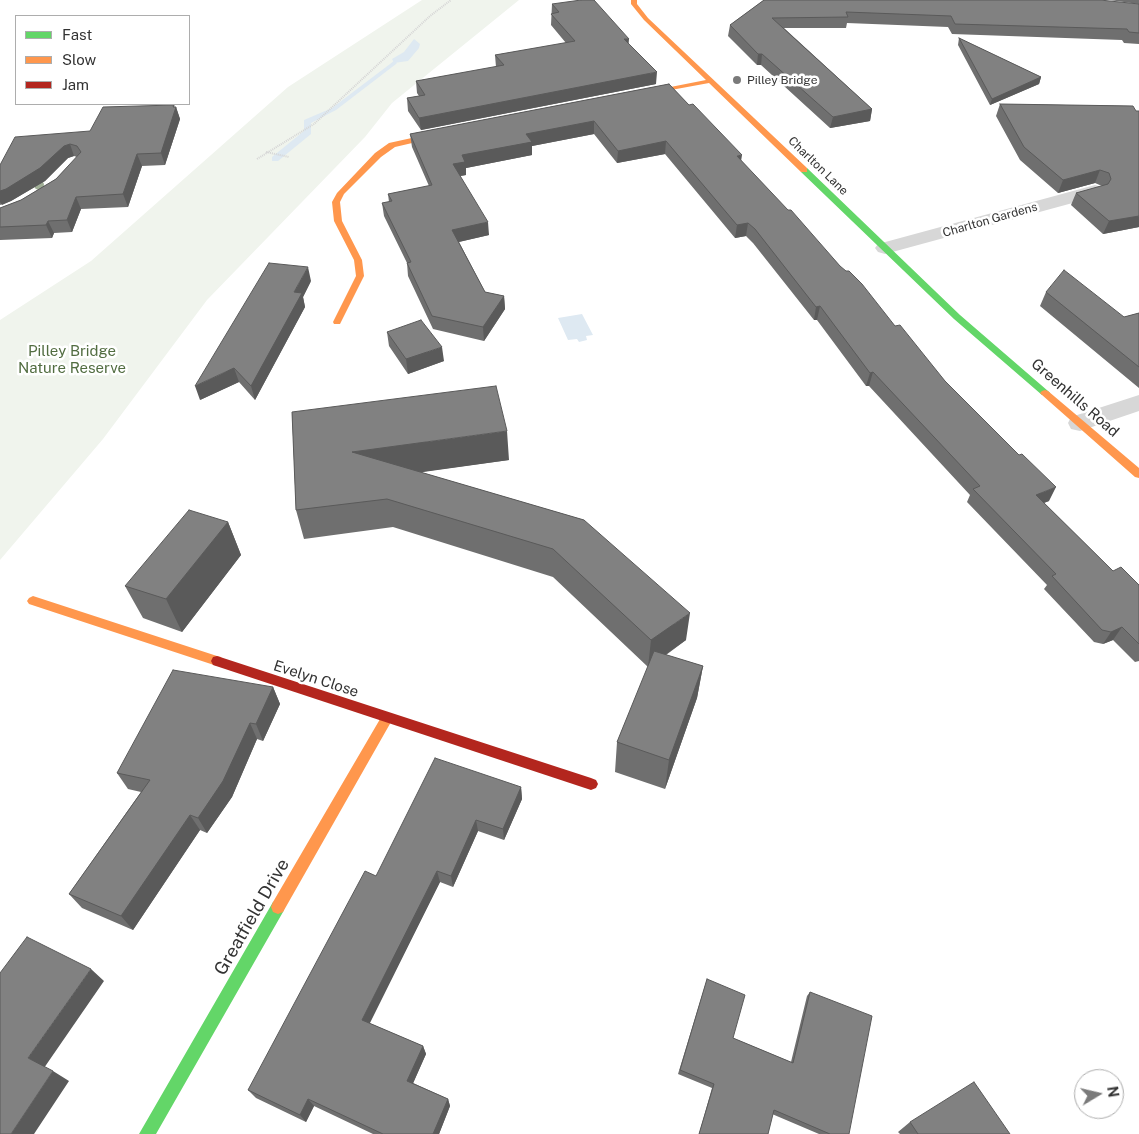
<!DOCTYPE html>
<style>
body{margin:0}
#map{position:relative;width:1139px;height:1134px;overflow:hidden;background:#fff;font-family:"Public Sans",sans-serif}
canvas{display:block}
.legend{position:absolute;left:15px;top:15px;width:175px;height:90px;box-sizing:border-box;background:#fff;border:1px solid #adadad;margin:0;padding:6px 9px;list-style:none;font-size:15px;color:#333}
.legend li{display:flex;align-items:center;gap:10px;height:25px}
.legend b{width:25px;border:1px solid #adadad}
.north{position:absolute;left:1074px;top:1069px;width:50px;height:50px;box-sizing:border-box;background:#fff;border:1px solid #adadad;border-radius:50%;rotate:81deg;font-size:14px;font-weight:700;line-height:20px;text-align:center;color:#333}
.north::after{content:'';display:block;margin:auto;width:18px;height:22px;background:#7a7a7a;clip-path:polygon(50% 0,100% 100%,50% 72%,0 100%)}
</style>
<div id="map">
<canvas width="1139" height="1134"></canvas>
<ul class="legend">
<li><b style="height:6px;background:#63d668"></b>Fast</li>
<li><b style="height:6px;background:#ff974d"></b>Slow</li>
<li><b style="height:6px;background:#b3261e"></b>Jam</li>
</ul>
<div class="north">N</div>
</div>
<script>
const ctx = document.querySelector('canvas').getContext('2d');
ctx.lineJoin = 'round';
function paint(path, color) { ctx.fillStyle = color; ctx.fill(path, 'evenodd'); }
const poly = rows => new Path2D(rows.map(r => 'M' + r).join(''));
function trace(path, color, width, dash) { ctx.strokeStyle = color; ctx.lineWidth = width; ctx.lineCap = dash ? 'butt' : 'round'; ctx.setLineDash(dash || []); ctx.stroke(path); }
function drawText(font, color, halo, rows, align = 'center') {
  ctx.font = font + ' "Public Sans",sans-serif'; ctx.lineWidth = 5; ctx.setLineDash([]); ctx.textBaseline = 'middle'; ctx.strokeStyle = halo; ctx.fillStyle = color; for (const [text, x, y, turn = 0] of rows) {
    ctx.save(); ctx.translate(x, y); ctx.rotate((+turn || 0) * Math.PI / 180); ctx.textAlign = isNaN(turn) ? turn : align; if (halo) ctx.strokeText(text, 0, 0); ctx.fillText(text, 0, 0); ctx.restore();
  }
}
const green = poly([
 [422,0,519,0,392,103,365,137,207,300,103,439,0,560,0,320,91,261,288,87]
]);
const water = poly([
 [414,39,420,44,419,48,408,61,394,63,392,59,404,52],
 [582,314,593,335,586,336,587,340,579,342,577,339,568,340,558,318]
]);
const stream = poly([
 [394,61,397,63,396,64,336,110,311,123,311,134,278,161,272,161,272,157,304,131,304,120,332,108,394,61]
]);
const path = poly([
 [266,152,289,157],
 [257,159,314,124,430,16,451,0]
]);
const street = poly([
 [1095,185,1102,187,1104,191,1102,195,885,254,878,252,875,248,878,244,1095,185],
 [1139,395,1139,411,1080,431,1071,429,1068,423,1071,417,1139,395]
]);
const fast = poly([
 [801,168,807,168,960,315,1048,391,1050,393,1048,395,1042,395,954,319,801,172,801,168],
 [278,900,283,902,285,907,283,912,156,1134,139,1134,273,902,278,900]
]);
const slow = poly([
 [631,0,637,0,637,4,648,18,807,168,807,172,801,172,709,83,633,97,633,95,635,94,706,80,644,20,631,4,631,0],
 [448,130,451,130,451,134,395,147,381,157,344,194,340,202,342,221,362,260,364,276,340,324,334,324,333,322,356,276,354,260,334,221,332,202,337,193,375,153,389,143,448,130],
 [1045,390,1048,391,1139,468,1139,478,1135,477,1042,395,1040,393,1042,391,1045,390],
 [33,596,217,656,221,657,223,661,221,665,217,666,29,604,27,601,29,598,33,596],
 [387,713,391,714,393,718,391,722,283,912,278,914,273,912,271,907,273,902,383,714,387,713]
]);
const jam = poly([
 [217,656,591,778,596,780,598,784,596,788,591,790,213,665,211,661,213,657,217,656]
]);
const trees = [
 [39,185]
];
const wall = poly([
 [764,0,1139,4,1139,44,1124,43,1122,40,952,34,948,27,847,23,846,28,784,28,872,109,870,121,830,128,761,65,757,65,728,36,730,25],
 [1109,0,1139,0,1139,4],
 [552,4,629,44,656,84,421,130,408,111,407,98,419,96,417,93,416,81,496,67,495,55,566,43,551,25],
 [959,38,1041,77,1039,84,990,105,958,45],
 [669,84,840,266,945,381,1049,501,1044,503,1113,571,1139,585,1139,661,1135,662,1113,640,1103,644,1094,642,1044,589,1047,585,967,502,970,495,869,386,866,386,817,320,814,320,753,243,746,236,735,238,665,154,617,163,594,134,532,146,532,155,466,168,466,175,460,176,489,235,459,242,485,292,504,296,505,309,484,341,433,329,408,276,407,263,384,216,382,203,389,202,388,194,429,186,412,147,410,134],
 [1000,104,1133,106,1139,227,1103,234,1071,205,1076,193,1102,186,1095,183,1058,193,1020,160,996,116],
 [174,105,174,107,176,107,180,119,165,165,142,166,128,207,81,209,72,232,54,233,52,238,0,240,0,208,21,200,56,179,77,157,74,156,68,158,45,181,11,201,0,205,0,165,90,131],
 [311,281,303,297,305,307,255,400,239,382,200,400],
 [1046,292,1124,317,1139,313,1139,388,1040,306],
 [387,332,444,361,408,374,389,346],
 [292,412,509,460,420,472,584,520,686,640,666,655,703,666,697,698,665,789,615,772,617,742,648,667,553,577,393,527,304,539,296,510],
 [228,522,241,555,182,632,143,618,125,586],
 [273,687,280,704,263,741,257,739,232,797,207,833,200,830,133,930,82,908,69,894,141,792,128,789,117,773],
 [521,787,522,799,504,840,478,831,453,887,440,882,369,1023,423,1046,426,1054,413,1083,448,1099,450,1106,439,1134,373,1134,314,1106,306,1122,256,1098,248,1090,376,876],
 [707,979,733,1038,791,1062,807,996,810,992,849,1134,819,1134,772,1114,768,1134,699,1134,712,1088,678,1074],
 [910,1122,1010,1134,900,1134,898,1132]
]);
const shadedWall = poly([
 [624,39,629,39,628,51],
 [758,54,762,54,761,65,757,65],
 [657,72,656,84,421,130,419,118],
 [1041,77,1039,84,990,105,992,99],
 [174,105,175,110,176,107,180,119,165,165,161,153],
 [872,109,870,121,830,128,833,117],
 [594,121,594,134,532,146,532,155,466,168,466,175,454,177,453,164,462,155,526,134],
 [666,141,665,154,617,163,618,151],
 [70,144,74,156,68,158,45,181,11,201,2,205,0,202,0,191,64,146],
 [137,154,142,166,128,207,123,194],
 [742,155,740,168,737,156],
 [1100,170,1095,183,1058,193,1063,180],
 [76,197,81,209,72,232,67,220],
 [1139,216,1139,227,1103,234,1109,221],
 [48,221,54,233,52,238,46,225],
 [488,222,489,235,454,243,452,230],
 [748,223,746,236,735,238,737,225],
 [308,267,311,281,303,297,305,307,255,400,251,386,294,292],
 [504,296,505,309,484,341,483,327],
 [820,306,817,320,814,320,816,307],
 [442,347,444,361,408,374,406,359],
 [234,368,239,382,200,400,195,386],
 [873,372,869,386,866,386,870,373],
 [507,431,509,460,359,481,352,452],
 [1056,487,1049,501,1029,508,1036,495],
 [228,522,241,555,182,632,166,599],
 [690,613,686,640,648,667,651,640],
 [1122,627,1113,640,1103,644,1111,632],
 [703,666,697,698,665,789,669,760],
 [273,687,280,704,263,741,256,724],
 [250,723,257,739,232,797,207,833,198,818],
 [521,787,522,799,504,840,503,829],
 [190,815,200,830,133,930,121,916],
 [476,820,478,831,453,887,451,876],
 [437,871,440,882,367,1029,362,1020],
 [91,969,104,981,44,1068,28,1058],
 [423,1046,426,1054,411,1088,407,1081],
 [53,1071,69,1081,34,1134,11,1134],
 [308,1099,314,1106,306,1122,300,1115],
 [448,1099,450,1106,439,1134,433,1134]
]);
const building = poly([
 [581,0,594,0,629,39,624,39,657,72,419,118,407,98,425,95,416,81,504,65,495,55,575,41,551,14,559,12,552,4,581,0],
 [764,0,1100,0,1139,4,1139,33,1129,32,1127,29,955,24,951,16,846,12,848,17,772,18,872,109,833,117,762,54,758,54,730,25,764,0],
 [959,38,1041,77,992,99,959,38],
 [669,84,689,105,693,104,742,155,737,156,788,210,791,210,840,266,846,271,849,271,862,284,895,326,900,325,945,381,1019,455,1022,454,1056,487,1036,495,1113,571,1121,567,1139,585,1139,644,1122,627,1111,632,1102,630,1052,576,1056,574,973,489,980,486,873,372,870,373,820,306,816,307,755,229,748,223,737,225,666,141,618,151,594,121,526,134,532,142,462,155,465,162,453,164,488,222,452,230,485,292,504,296,483,327,432,316,407,263,411,262,382,203,392,201,388,194,432,185,410,134,669,84],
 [1000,104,1133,106,1136,111,1139,111,1139,216,1109,221,1076,193,1108,184,1111,179,1109,173,1100,170,1063,180,1024,147,1000,104],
 [174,105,173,107,176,107,161,153,137,154,123,194,76,197,67,220,48,221,46,225,0,227,0,208,21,200,56,179,81,152,77,146,70,144,64,146,40,168,6,189,0,191,0,165,15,137,90,131,103,107,174,105],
 [269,263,308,267,294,292,302,293,251,386,234,368,195,386,269,263],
 [1064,270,1124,317,1139,313,1139,367,1046,292,1064,270],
 [421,320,442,347,406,359,387,332,421,320],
 [496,386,507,431,352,452,584,520,690,613,651,640,553,549,387,499,296,510,292,412,496,386],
 [189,510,228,522,166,599,125,586,189,510],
 [654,651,703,666,669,760,617,742,654,651],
 [173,670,273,687,256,724,250,723,223,781,198,818,190,815,121,916,69,894,150,780,117,773,173,670],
 [435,758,521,787,503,829,476,820,451,876,437,871,362,1020,423,1046,407,1081,448,1099,433,1134,383,1134,308,1099,300,1115,248,1090,365,871,376,876,435,758],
 [27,937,91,969,28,1058,53,1071,11,1134,0,1134,0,973,27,937],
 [707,979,745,995,733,1038,793,1063,810,992,872,1016,849,1134,830,1134,774,1110,768,1134,699,1134,714,1084,680,1070,707,979],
 [974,1082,1010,1134,918,1134,910,1122,974,1082]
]);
const markers = [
 [737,80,5,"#7a7a7a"]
];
const farPoinames = [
 ["Pilley Bridge",747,80]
];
const farStreetnames = [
 ["Charlton Lane",818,166,44],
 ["Charlton Gardens",990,220,-16]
];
const parkNames = [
 ["Pilley Bridge",72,351],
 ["Nature Reserve",72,368]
];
const streetNames = [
 ["Greenhills Road",1075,398,41],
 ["Evelyn Close",316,679,18]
];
const nearStreetnames = [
 ["Greatfield Drive",252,917,-60]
];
paint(green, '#f0f4ed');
paint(water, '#dee9f2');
paint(stream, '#dee9f2');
trace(path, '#d5d5d5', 2, [1, 1]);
paint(street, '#d7d7d7');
paint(fast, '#63d668');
paint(slow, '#ff974d');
paint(jam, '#b3261e');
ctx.fillStyle = '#a0af96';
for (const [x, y] of trees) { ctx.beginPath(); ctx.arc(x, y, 5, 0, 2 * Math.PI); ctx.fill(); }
paint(wall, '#6f6f6f');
paint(shadedWall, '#5a5a5a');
paint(building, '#818181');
trace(building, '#5a5a5a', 1);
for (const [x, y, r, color] of markers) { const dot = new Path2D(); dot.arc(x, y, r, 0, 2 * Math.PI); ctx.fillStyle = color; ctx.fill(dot); trace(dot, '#fff', 2); }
drawText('12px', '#333', '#fff', farPoinames, 'left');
drawText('12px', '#333', '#fff', farStreetnames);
drawText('15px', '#526d41', '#fff', parkNames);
drawText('15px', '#333', '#fff', streetNames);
drawText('18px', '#333', '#fff', nearStreetnames);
</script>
